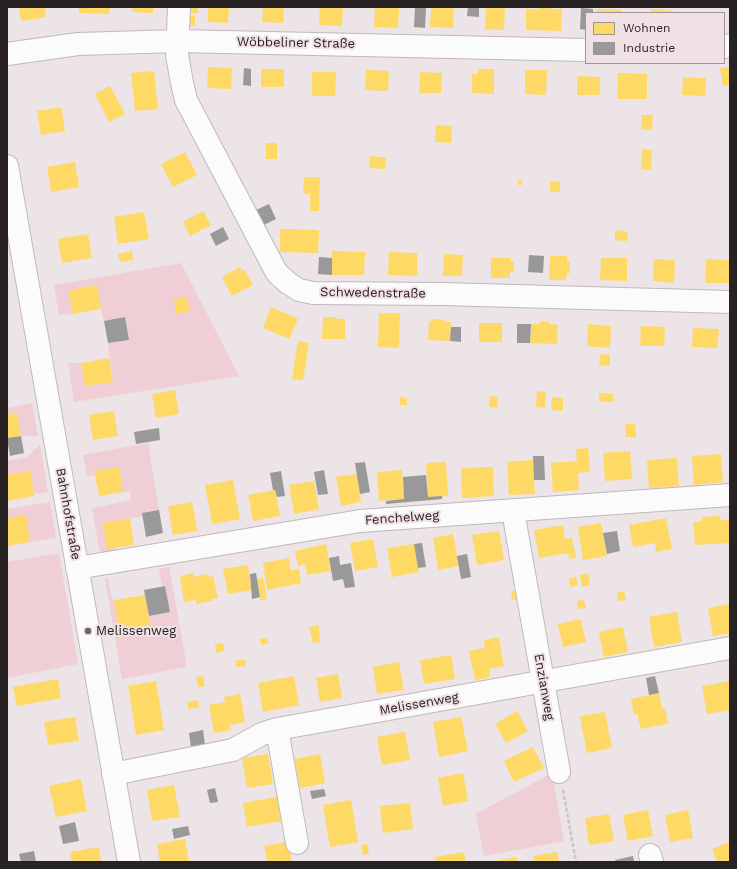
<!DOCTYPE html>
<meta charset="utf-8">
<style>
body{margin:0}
#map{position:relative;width:737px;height:869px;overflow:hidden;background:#ece4e6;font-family:"Work Sans",sans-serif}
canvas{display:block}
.frame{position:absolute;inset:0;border:8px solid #282223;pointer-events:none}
.legend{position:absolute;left:585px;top:12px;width:140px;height:52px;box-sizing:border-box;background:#f0e1e4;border:1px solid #a09597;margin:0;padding:5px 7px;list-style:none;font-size:12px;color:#282223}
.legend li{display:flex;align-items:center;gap:8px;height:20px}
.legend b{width:20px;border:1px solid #a09597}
</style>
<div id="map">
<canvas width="737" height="869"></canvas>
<div class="frame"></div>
<ul class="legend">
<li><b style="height:11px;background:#ffd966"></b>Wohnen</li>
<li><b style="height:11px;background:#999"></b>Industrie</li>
</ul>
</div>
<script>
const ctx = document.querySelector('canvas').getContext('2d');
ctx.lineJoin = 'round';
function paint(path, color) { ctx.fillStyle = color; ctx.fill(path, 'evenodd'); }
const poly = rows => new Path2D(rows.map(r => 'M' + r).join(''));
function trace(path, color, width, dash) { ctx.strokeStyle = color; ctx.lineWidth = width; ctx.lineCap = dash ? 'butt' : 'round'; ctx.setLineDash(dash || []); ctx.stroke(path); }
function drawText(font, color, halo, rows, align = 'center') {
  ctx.font = font + ' "Work Sans",sans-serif'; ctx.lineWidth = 4; ctx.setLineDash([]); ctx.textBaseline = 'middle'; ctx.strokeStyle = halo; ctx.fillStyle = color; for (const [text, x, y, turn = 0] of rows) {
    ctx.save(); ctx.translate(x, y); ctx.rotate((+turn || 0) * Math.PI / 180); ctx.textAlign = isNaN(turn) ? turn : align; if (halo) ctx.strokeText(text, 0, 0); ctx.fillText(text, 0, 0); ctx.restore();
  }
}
const green = poly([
 [181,263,239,376,74,402,68,363,81,363,85,386,113,382,108,343,128,340,104,321,101,309,96,285,69,290,72,314,59,315,54,285],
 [32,403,38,436,21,436,17,413,7,415,7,408],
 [148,443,159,510,142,513,143,516,103,523,107,549,116,548,117,556,101,558,92,508,131,500,130,491,123,492,119,467,94,471,95,475,87,476,83,455],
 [40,445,48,492,34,494,31,471,7,475,7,461,27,457],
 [50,502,56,538,30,542,25,515,7,518,7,509],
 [59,553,78,664,7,678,7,562],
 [169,567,187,667,122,679,105,578,108,578,112,600,114,600,120,631,150,625,149,616,170,612,165,586,162,586,159,569],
 [552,773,564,841,484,856,476,814]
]);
const homes = poly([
 [19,7,45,7,46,17,21,21],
 [79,7,110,7,109,14,79,13],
 [133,7,153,7,153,13,132,12],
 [189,7,198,7,198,13,189,13],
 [208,7,229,7,228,23,208,22],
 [263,7,284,7,283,23,262,22],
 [320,7,343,7,342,26,319,25],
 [375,7,399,7,398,28,374,27],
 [431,7,454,7,453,28,430,27],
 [486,7,505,8,504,30,485,29],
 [539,7,552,7,552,9,562,9,561,31,526,30,526,9,539,9],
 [597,9,622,10,622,13,597,13],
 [651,9,674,11,674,13,651,13],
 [188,16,195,16,195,26,188,26],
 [208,67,232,68,231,89,207,88],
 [730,67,730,85,723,86,720,68],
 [261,69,284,69,284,87,261,87],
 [478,69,494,69,494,94,472,93,472,74,478,74],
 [366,70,389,71,388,91,365,90],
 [525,70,547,70,546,95,525,94],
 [154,71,158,109,135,111,131,73],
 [312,72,336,72,335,96,312,96],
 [420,72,442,73,441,93,419,93],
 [618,73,647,74,647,99,617,99],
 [577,76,600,77,600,95,577,95],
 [683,77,706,78,705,96,682,95],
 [110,86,125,114,109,122,95,94],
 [61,107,65,131,41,135,37,111],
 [642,115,653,115,652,130,641,129],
 [436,125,452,126,451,143,435,142],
 [266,143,277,143,277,159,266,159],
 [642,149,652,150,651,170,641,169],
 [185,152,197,175,173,187,161,164],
 [370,156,386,158,385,169,369,168],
 [75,162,79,187,51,192,47,167],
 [304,177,320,177,319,211,310,211,310,194,303,194],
 [518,180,522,180,522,185,518,185],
 [560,181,560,192,550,192,550,182],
 [203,211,211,225,190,236,183,222],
 [144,212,149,239,118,244,114,217],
 [280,229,319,230,318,253,280,252],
 [615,230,628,232,627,241,615,240],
 [88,234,92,258,62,263,58,239],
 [132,251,133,260,120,262,118,254],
 [332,251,365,252,364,275,332,275],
 [389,252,417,253,417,276,388,275],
 [444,254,463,255,462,276,443,276],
 [550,256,567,256,567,262,570,262,570,273,567,273,566,280,549,280],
 [491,258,511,258,511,262,514,262,514,272,510,272,510,278,491,278],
 [601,258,627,258,627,281,600,280],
 [654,259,675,260,674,283,653,281],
 [706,259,729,260,729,283,705,283],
 [240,267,242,271,245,270,253,285,232,296,222,277],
 [97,285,101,309,72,314,69,290],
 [187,297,190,311,176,314,174,299],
 [271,307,298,319,289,339,263,328],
 [379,313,400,313,399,348,378,347],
 [323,317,337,317,337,319,345,319,345,339,322,339],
 [432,319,444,320,444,322,451,322,450,341,428,340,429,321,432,321],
 [540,321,550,322,550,324,558,325,557,344,530,343,531,324,540,324],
 [479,323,502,323,502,342,479,342],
 [588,324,611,326,610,348,587,346],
 [641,326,665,327,664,346,640,346],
 [693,328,719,329,717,348,692,347],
 [298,341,309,343,303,380,292,379],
 [600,354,610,355,610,366,599,365],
 [109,358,113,382,85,386,81,363],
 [175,390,179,414,156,418,152,394],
 [537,391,546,392,545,408,536,407],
 [599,393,613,394,613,402,599,401],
 [490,396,498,397,497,408,489,407],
 [400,397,407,398,407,405,400,405],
 [552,397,563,398,563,411,551,410],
 [114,411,118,436,93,440,89,415],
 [17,413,21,436,7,438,7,415],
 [625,424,635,424,636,437,626,437],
 [588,448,590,472,578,473,579,490,553,492,551,463,577,461,576,449],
 [630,451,632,479,605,481,603,453],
 [721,454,723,482,694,485,692,456],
 [677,458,679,486,649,488,647,460],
 [533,460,535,494,509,495,507,462],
 [446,462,448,496,428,497,426,463],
 [119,467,123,492,99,496,94,471],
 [493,467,494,496,462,498,461,468],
 [402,470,404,499,379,501,377,472],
 [31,471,34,496,7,501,7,475],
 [357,474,361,502,341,506,336,477],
 [233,480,240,519,212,524,205,485],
 [314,481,319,509,294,514,289,485],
 [275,490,280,516,253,521,248,495],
 [192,502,197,531,173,535,168,506],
 [26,515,30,542,7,546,7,518],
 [720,516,721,520,730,520,730,543,695,545,693,522,702,521,701,517],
 [130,518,134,545,107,549,103,523],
 [666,518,672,549,656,552,655,543,633,547,629,525],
 [601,523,607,556,583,560,578,527],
 [563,525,565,539,572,538,576,558,569,559,568,553,539,558,534,530],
 [499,531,504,560,477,565,472,535],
 [453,534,459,566,438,570,433,538],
 [373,539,378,567,355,571,350,543],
 [326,544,331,571,307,575,305,564,298,566,295,551],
 [414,544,419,572,392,577,387,548],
 [289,558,291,570,299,569,301,583,267,590,263,563],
 [248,565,252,590,228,594,223,569],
 [194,573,194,577,207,574,208,577,213,576,218,598,212,599,212,601,196,604,196,600,184,602,180,576],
 [588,573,590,585,582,587,580,575],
 [576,577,578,585,570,587,569,578],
 [263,578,267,599,261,601,257,579],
 [519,590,521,598,512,600,511,591],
 [624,591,626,600,618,601,617,593],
 [145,595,150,625,119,631,114,600],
 [584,600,586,608,578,609,577,601],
 [730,604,730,633,713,636,708,608],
 [677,612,682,642,654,647,649,617],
 [581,619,586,642,563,647,558,624],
 [319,625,320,642,313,643,309,627],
 [623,627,628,652,604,657,599,632],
 [499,637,504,666,489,669,490,677,475,680,469,651,485,648,484,640],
 [267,638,268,644,261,645,260,639],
 [223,643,224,651,216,653,215,644],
 [451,655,455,679,424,684,420,660],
 [245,659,246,666,236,667,235,661],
 [399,662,404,690,377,694,373,667],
 [338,674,342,698,320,702,316,678],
 [203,676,205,686,198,687,196,677],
 [294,676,299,705,263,712,258,683],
 [58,679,61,698,17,706,13,687],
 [156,681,164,730,136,735,128,686],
 [730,681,730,710,707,714,702,686],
 [659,693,662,709,665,708,668,724,641,729,637,714,634,715,631,699],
 [240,694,245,722,229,725,231,730,214,733,209,705,225,702,224,697],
 [198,700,199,708,188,709,187,702],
 [517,711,528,731,506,743,495,724],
 [605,712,612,748,587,753,580,716],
 [75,717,79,741,48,745,44,722],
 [461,717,468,751,439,757,433,722],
 [405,732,410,760,382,765,377,737],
 [533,747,544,768,514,782,504,761],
 [268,754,273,784,247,788,242,758],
 [320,754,325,783,300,788,295,759],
 [463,773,468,801,443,806,438,778],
 [81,779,87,811,56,817,49,786],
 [174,785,180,817,152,821,147,790],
 [277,797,281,821,247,827,243,803],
 [351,800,358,842,330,847,323,805],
 [410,803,413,829,383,833,380,806],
 [648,810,653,836,628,841,623,815],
 [688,810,693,838,670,842,665,815],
 [609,814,614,841,589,845,585,818],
 [185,839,189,862,160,862,157,844],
 [288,842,292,862,267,862,264,846],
 [730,842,730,862,717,862,712,849],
 [367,844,369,854,363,855,361,845],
 [99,847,101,862,72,862,70,852],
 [464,852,466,862,436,862,435,857],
 [557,852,559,862,535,862,533,856],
 [517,857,518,862,496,862,495,861]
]);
const industry = poly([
 [415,7,426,7,425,28,414,27],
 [468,7,479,7,479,17,467,16],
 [581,8,593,9,593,13,586,13,586,30,580,29],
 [244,68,251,69,251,86,243,85],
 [269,204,276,219,262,226,254,211],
 [223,227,229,239,216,246,210,234],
 [529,255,544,256,543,273,528,272],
 [319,257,332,258,332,275,318,274],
 [125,317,129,340,108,343,104,321],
 [517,324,531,324,530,343,517,343],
 [451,327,461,327,461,342,450,341],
 [159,428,160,440,136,444,134,432],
 [21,436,24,453,10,456,7,438],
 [533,456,544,456,545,480,534,480],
 [365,462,370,492,360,494,355,463],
 [324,470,328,494,318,495,314,472],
 [281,471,285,496,277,497,275,490,273,490,270,473],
 [426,475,428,497,442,496,442,499,386,504,386,501,404,499,403,477],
 [159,510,163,533,146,537,142,513],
 [617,531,620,551,607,554,603,533],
 [422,543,426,567,418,568,414,544],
 [467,554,471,577,461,579,457,556],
 [339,556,340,565,351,563,355,587,345,588,343,579,333,581,329,558],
 [256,573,260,597,252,599,250,574],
 [165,586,170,612,149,616,144,590],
 [655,676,659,693,649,695,646,678],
 [203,730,205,745,191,748,189,733],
 [215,788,218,802,210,803,207,790],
 [324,789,326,796,312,799,310,791],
 [75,822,79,841,63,844,59,826],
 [188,826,190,835,174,839,172,829],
 [34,851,36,862,21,862,19,854],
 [633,856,634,862,616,862,615,860]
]);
const path = poly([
 [563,790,576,862]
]);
const minor = poly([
 [179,7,177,55,182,83,186,100,271,262,277,273,288,283,299,290,313,293,442,294,730,302],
 [724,47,730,45],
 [7,54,78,44,178,41,586,50],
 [7,166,129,862],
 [513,511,559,772],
 [77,568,360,521,730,495],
 [277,729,297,843],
 [113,774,233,750,262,734,277,729,730,648],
 [650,855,652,862]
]);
const markers = [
 [88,631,4,"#6d6667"]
];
const streetNames = [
 ["Wöbbeliner Straße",296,43,1],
 ["Schwedenstraße",373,293,1],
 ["Bahnhofstraße",68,514,80],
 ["Fenchelweg",402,518,-4],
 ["Enzianweg",544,687,80],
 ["Melissenweg",419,704,-10]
];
const poiNames = [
 ["Melissenweg",96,631]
];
paint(green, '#efced6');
paint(homes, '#ffd966');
paint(industry, '#999');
trace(minor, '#beb9ba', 24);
trace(path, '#c9c6c7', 2.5, [4, 2]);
trace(minor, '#fcfbfb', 22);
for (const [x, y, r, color] of markers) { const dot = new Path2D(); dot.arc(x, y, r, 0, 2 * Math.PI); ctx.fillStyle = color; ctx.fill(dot); trace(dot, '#f0e1e4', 1.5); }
drawText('13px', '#282223', '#f0e1e4', streetNames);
drawText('13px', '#282223', '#f0e1e4', poiNames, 'left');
</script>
